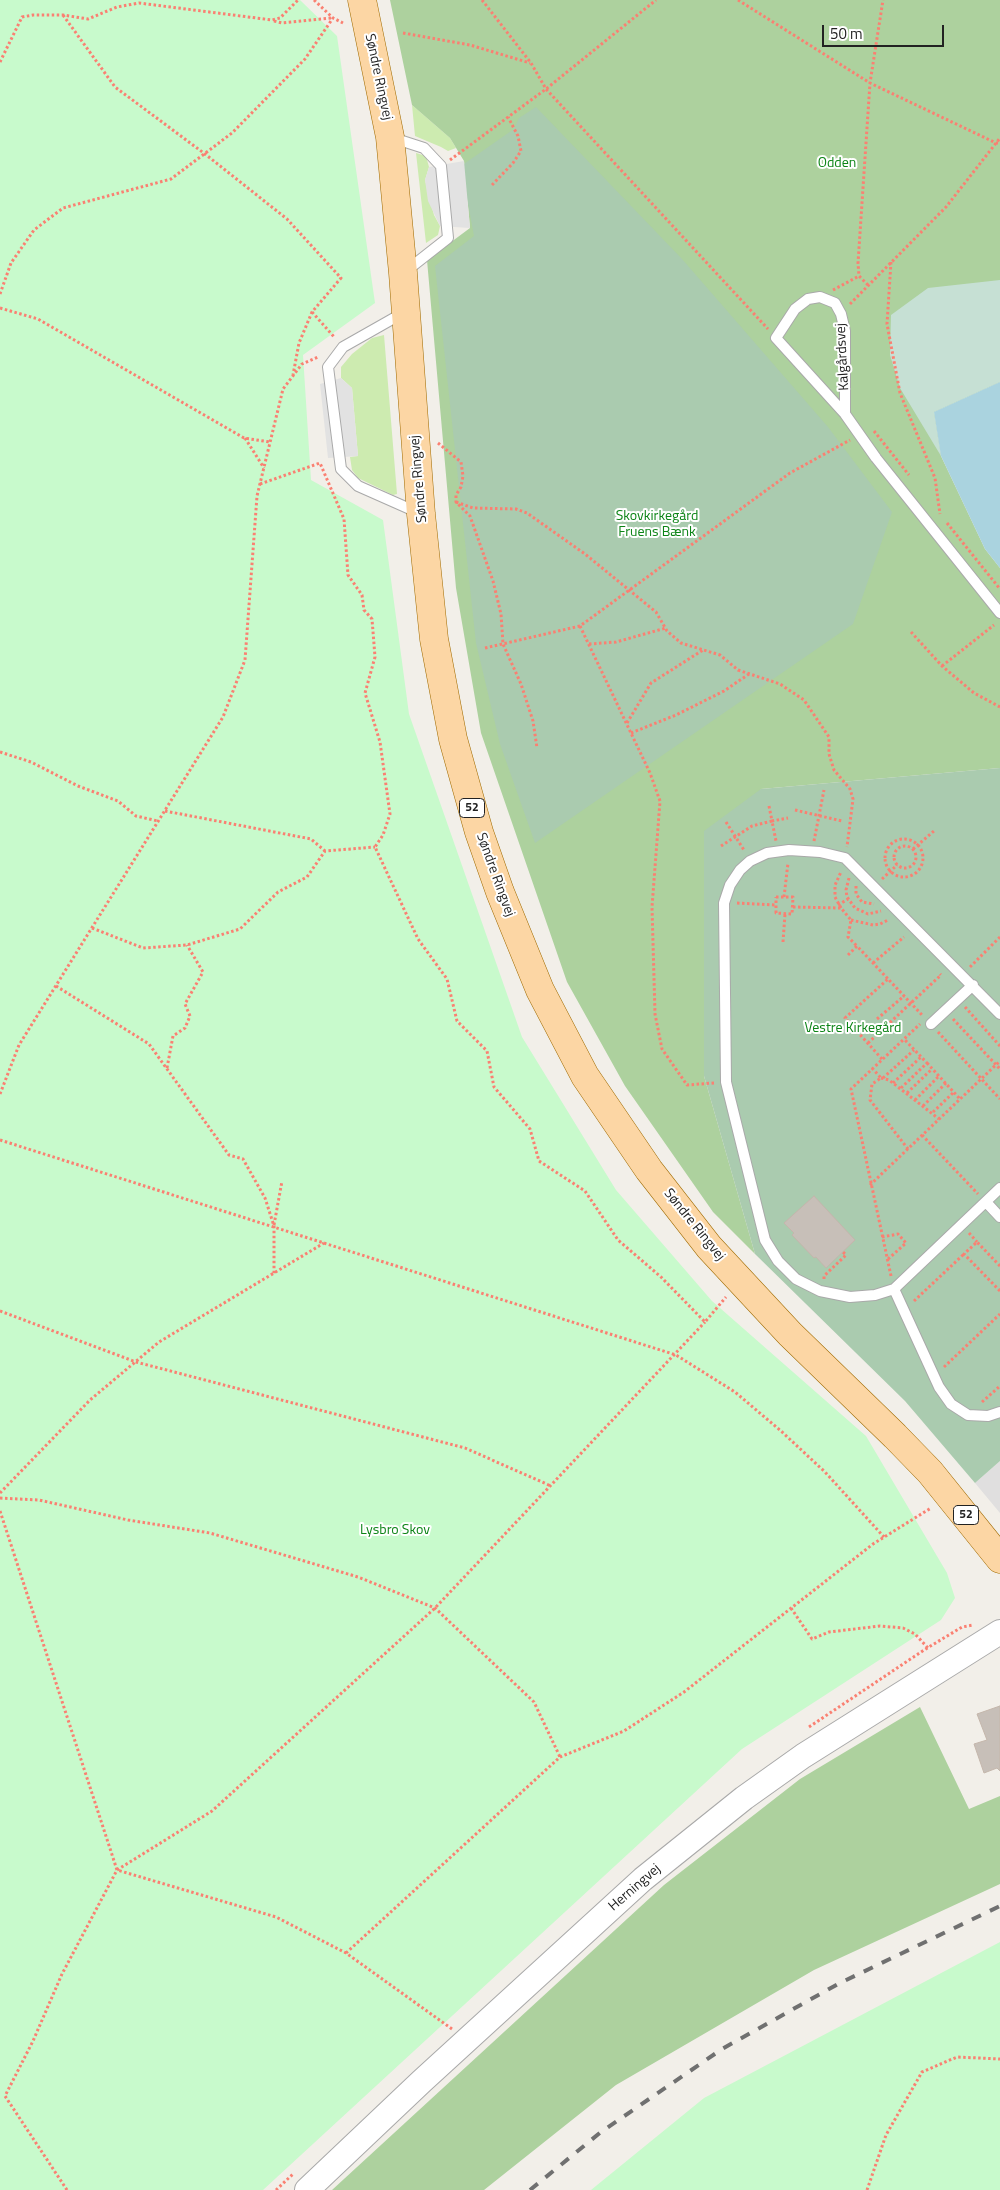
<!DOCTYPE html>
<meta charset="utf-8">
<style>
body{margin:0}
#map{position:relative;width:1000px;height:2190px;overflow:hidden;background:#f2efe9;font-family:"Titillium Web",sans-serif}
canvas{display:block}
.scale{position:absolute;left:822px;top:25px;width:122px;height:22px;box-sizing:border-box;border:2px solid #222;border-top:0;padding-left:6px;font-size:15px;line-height:18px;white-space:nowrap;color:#222;-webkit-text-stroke:4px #fff;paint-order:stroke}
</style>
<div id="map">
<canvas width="1000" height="2190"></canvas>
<div class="scale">50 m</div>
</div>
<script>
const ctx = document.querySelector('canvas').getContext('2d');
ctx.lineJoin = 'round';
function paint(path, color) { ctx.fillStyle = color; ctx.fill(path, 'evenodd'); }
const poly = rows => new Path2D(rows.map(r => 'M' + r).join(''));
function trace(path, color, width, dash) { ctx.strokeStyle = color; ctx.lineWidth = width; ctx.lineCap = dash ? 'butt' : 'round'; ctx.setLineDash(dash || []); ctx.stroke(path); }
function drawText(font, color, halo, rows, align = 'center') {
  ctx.font = font + ' "Titillium Web",sans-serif'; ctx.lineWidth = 4; ctx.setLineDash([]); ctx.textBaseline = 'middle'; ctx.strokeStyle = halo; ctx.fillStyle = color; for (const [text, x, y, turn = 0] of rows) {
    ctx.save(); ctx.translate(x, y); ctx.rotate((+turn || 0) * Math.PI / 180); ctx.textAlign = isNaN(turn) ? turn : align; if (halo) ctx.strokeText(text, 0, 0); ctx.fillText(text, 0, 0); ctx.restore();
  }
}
const residential = poly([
 [1000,1461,1000,1513,975,1483]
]);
const grass = poly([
 [412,105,450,138,456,148,448,151,441,147,415,136],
 [416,153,426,156,429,167,425,180,434,215,440,226,438,235,426,243],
 [384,335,397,494,393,495,358,478,352,470,350,457,358,456,352,388,341,378,341,367,352,354,372,338]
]);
const forest = poly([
 [390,0,1000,0,1000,382,934,412,941,456,985,549,1000,568,1000,768,761,789,704,1076,755,1254,713,1212,625,1086,567,982,481,733,456,588,427,260,470,228,464,161,450,138,412,105],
 [920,1707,969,1809,1000,1796,1000,1884,814,1970,616,2085,484,2190,332,2190,664,1885,800,1779]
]);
const wetland = poly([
 [1000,280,1000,382,934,412,941,456,900,388,890,355,891,315,928,288]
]);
const cemetery = poly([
 [536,107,682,259,828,427,892,512,853,624,535,843,500,744,476,643,435,266,474,236,461,166,514,129,519,118],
 [1000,768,1000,1461,975,1483,905,1401,755,1254,704,1076,704,831,761,789]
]);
const park = poly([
 [0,0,300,0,337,36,375,303,303,355,311,480,383,520,409,714,522,1037,616,1190,712,1301,866,1436,947,1573,955,1598,941,1620,742,1749,263,2190,0,2190],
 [1000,1942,1000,2190,591,2190,704,2098]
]);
const parking = poly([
 [464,161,470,228,440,226,428,201,425,180,429,167],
 [341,378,352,388,358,456,328,458,320,384]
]);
const water = poly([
 [1000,382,1000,568,985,549,941,456,934,412]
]);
const building = poly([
 [814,1196,855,1240,826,1268,816,1257,814,1258,792,1235,794,1233,784,1223,814,1196],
 [1000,1706,1000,1771,997,1768,984,1773,974,1744,987,1740,977,1714,1000,1706]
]);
const path = poly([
 [314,0,333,18,343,23],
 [482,0,531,63,546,89,768,329],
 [738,0,870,83,996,143,1000,143],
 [63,15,115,87,205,154,287,219,341,278,312,312,299,343,293,375],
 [274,21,282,23,332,18],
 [403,33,470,45,530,63],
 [0,62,22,17,33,15,63,15,88,19,117,7,139,3,272,20,280,18,298,0],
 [450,160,546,89,656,0],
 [492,185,513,163,521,151,518,136,508,117],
 [891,262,887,324,900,393,935,478,940,514],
 [868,285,859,276,858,263,870,83,883,0],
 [833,290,859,276],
 [0,294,11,263,34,230,63,208,171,179,232,133,305,59,333,18],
 [850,304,946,207,1000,138],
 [0,308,38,319,244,438,270,442],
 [312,312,335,338],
 [874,431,909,475],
 [245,438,264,468],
 [438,443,461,462,463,476,461,487,456,495,456,502,470,516,493,581,501,614,503,644,521,684,533,721,537,748],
 [260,484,320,463,344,519,348,575,362,595,364,610,372,619,375,657,365,693,380,742,390,814,383,835,375,847,418,939,447,979,457,1021,487,1051,494,1087,530,1129,539,1161,585,1191,618,1240,661,1277,705,1322,726,1297],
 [456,502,473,508,516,509,527,513,585,554,656,612,667,631,681,643,720,655,738,670,780,684,804,700,829,737,829,754,834,770,850,789,853,799,847,847],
 [947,523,1000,589],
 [580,626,650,773,660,801,652,907,655,1014,662,1049,687,1085,714,1083],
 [911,632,942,666,974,693,1000,707],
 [589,644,616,642,666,628],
 [485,648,580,626,790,473,850,440],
 [942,666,994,625],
 [627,723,651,683,703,650],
 [631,733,676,715,724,691,749,674],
 [0,752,31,762,78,786,118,801,136,816,158,821],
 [769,806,772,821,788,818],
 [795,810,842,821],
 [165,811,311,839,325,851],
 [726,822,744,850],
 '885 858a19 19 0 1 1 38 0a19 19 0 1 1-38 0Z',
 [814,841,824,790],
 '894 857a11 11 0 1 1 22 0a11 11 0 1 1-22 0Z',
 [721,846,752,826,772,821,776,841],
 [913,849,934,831],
 [849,878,846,890,847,897,855,908,868,914,881,911],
 [882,879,897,865],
 [856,886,856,894,862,902,874,904],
 [776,897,793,897,792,914,776,913,776,897],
 [784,897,788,863],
 [737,903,776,905],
 [838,905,848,899],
 [793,907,841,908,851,920,848,937,857,946],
 [841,908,835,897,835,885,841,872],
 [851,920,873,925,880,924,888,920],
 [92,928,143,948,187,945,240,929,278,892,307,877,325,851,375,847],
 [783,942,785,914],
 [848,955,857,946,888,979],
 [873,963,904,937],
 [970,967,1000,937],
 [56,986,149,1044,229,1155,243,1159,265,1198,274,1226,274,1274],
 [965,1007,1000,1046],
 [877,1019,904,996],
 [953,1019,1000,1069],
 [938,1032,1000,1099],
 [868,1043,941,975,940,974],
 [882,1059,845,1018,888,979,923,1016],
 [927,1063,960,1099],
 [167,1068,173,1036,185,1028,190,1016,185,1004,203,972,187,945],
 [872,1068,881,1078,872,1084,870,1100,908,1149],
 [881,1078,889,1080,939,1119],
 [883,1078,914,1050],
 [893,1083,921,1057],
 [901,1088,927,1063,904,1039],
 [907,1093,932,1069],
 [0,1094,19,1045,223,717,245,660,257,496,283,389,302,364,318,357],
 [915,1100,939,1076],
 [923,1106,946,1083],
 [933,1112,954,1092],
 [922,1135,978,1194],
 [0,1140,676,1355,735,1392,781,1431,825,1472,884,1537],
 [870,1185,1000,1061],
 [274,1225,282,1181],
 [969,1233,977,1242],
 [882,1237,898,1234,906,1243,887,1260],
 [1000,1266,977,1242,964,1254,1000,1291],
 [891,1276,851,1089,920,1024],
 [824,1279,824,1276,846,1255,843,1252],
 [914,1301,964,1254],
 [0,1311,136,1362,465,1448,551,1486],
 [944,1367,1000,1314],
 [982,1402,1000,1386],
 [0,1493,90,1400,159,1342,324,1243],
 [0,1498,39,1500,128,1520,210,1533,358,1577,435,1608,534,1702,560,1757],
 [0,1511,117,1870,276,1917,346,1953,452,2029],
 [791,1608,812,1639,829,1632,880,1626,903,1628,915,1634,928,1648],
 [809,1727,924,1650,962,1627,973,1625],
 [346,1953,560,1757,624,1731,684,1692,873,1544,931,1508],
 [67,2190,5,2096,33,2041,62,1974,117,1870,212,1811,435,1608,705,1322],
 [276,2190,293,2174],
 [867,2190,886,2135,922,2072,957,2057,1000,2059]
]);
const service = poly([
 [393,138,424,148,441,166,448,238,406,271],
 [403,313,343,347,328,367,341,469,358,486,419,513],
 [845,414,845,331,841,314,835,303,820,297,808,299,795,309,776,338,845,414,876,458,1000,613],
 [1000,1014,845,858,820,852,789,850,767,853,750,861,740,870,730,885,724,903,726,1082,765,1240,778,1261,796,1279,820,1291,850,1297,875,1295,894,1289,1000,1188],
 [931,1024,973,985],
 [986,1202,1000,1217],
 [894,1289,939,1387,951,1404,968,1415,988,1416,1000,1412]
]);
const tertiary = poly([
 [307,2190,422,2081,643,1879,744,1798,803,1756,1000,1632]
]);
const primary = poly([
 [362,0,390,137,403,273,421,514,434,639,453,739,479,832,500,892,540,990,585,1076,649,1170,709,1247,790,1334,895,1436,930,1472,1000,1559]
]);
const rail = poly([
 [530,2190,601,2132,722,2049,838,1984,1000,1906]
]);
const shields = [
 [472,808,25],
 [966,1515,25]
];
const shieldNames = [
 ["52",472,808],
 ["52",966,1515]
];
const streetNames = [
 ["Søndre Ringvej",378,77,78],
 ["Kalgårdsvej",843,357,-93],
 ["Søndre Ringvej",419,479,-95],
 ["Søndre Ringvej",495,875,70],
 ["Søndre Ringvej",694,1225,51],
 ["Herningvej",635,1888,-41]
];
const parkNames = [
 ["Odden",837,164],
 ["Skovkirkegård",657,517],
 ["Fruens Bænk",657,533],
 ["Vestre Kirkegård",853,1029],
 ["Lysbro Skov",395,1531]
];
paint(residential, '#e0dfdf');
paint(grass, '#cdebb0');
paint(forest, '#add19e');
paint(wetland, '#c6e0d4');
paint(cemetery, '#aacbaf');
paint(park, '#c8facc');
paint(parking, '#e2e2e2');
paint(water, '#aad3df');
paint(building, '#c7bfb8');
trace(building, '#c4b6ab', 1);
trace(service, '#a9a9a9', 12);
trace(tertiary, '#a9a9a9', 26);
trace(primary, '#a06b00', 29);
trace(path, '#fa8072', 3, [2.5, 2.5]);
trace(service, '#fff', 10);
trace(tertiary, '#fff', 24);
trace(primary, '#fcd6a4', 28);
trace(rail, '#707070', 4, [10, 10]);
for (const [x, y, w] of shields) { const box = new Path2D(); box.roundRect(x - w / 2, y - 9.5, w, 19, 4); ctx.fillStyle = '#fff'; ctx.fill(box); trace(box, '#222', 1); }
drawText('bold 12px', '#222', null, shieldNames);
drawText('14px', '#222', '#fff', streetNames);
drawText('14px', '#0c8416', '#fff', parkNames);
</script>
